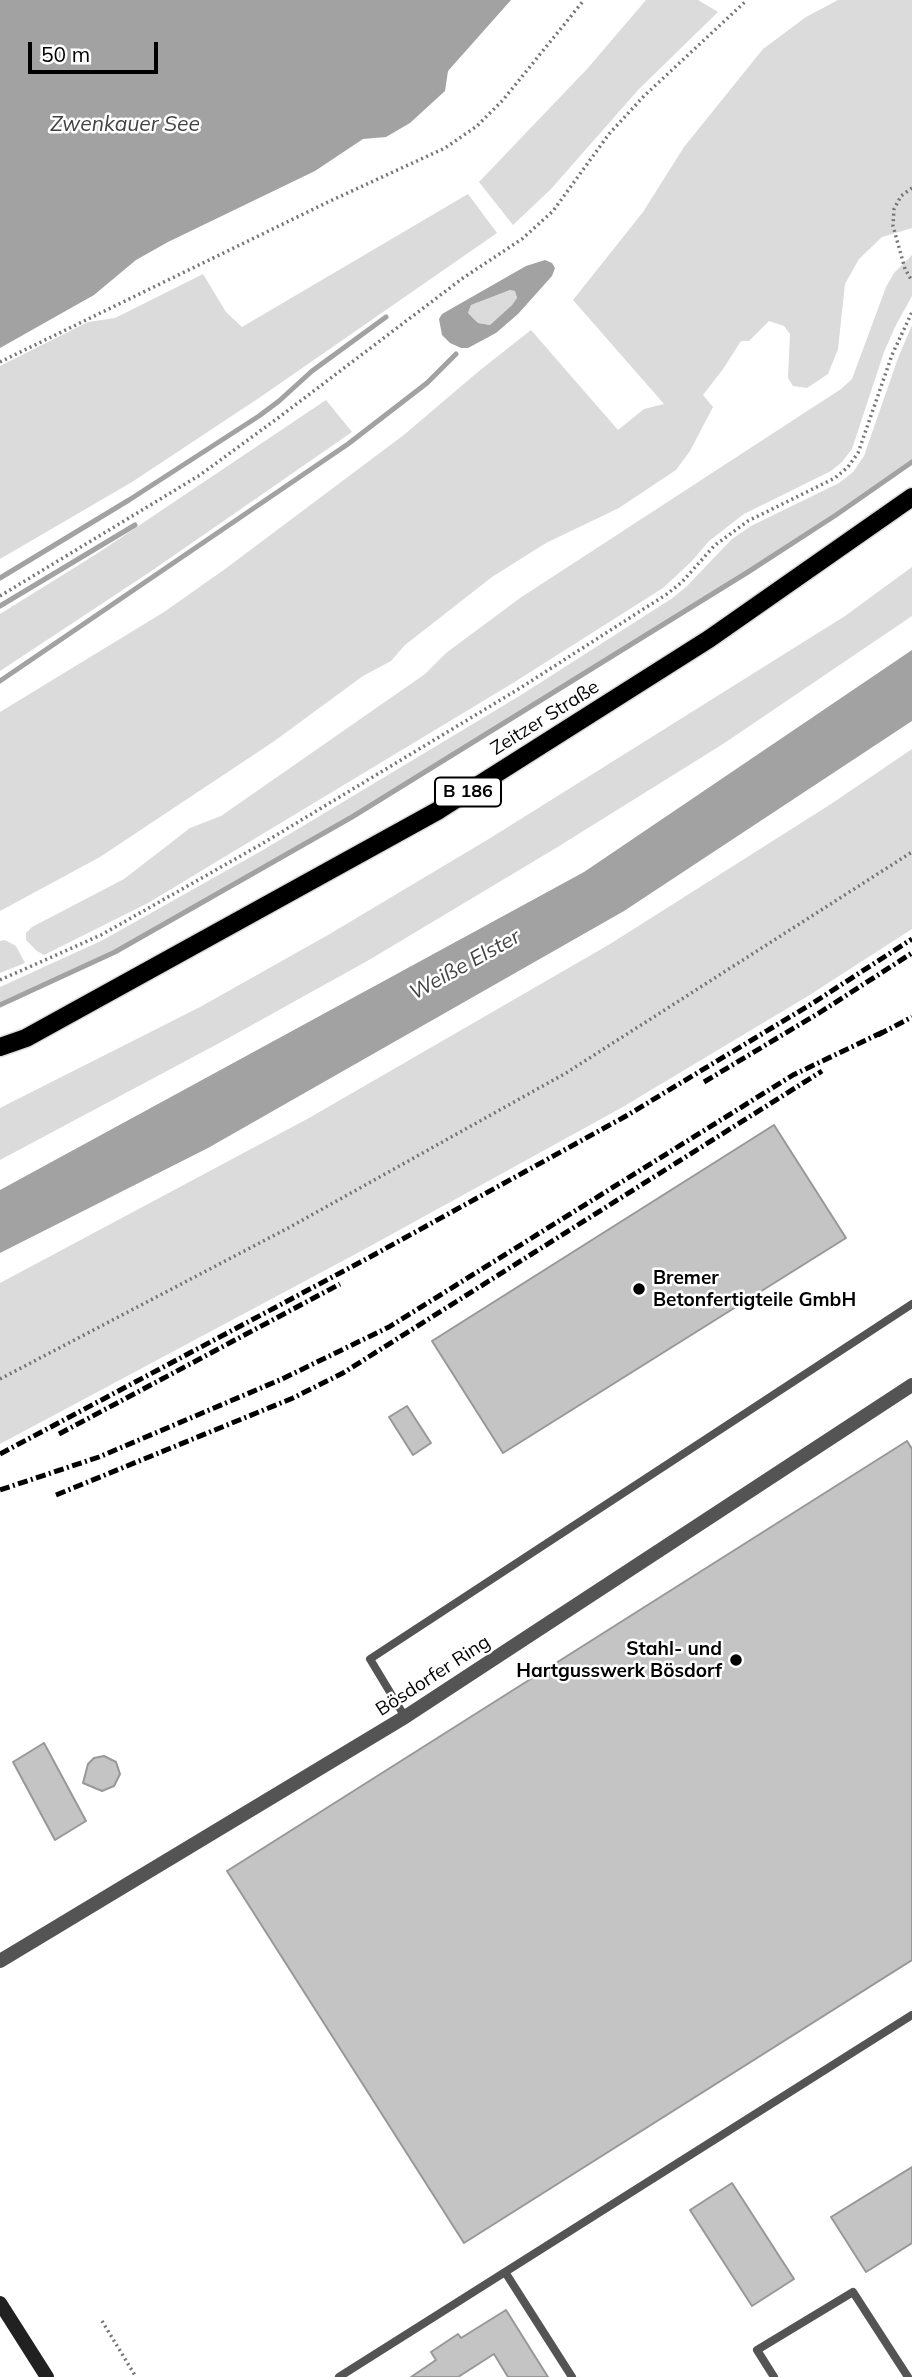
<!DOCTYPE html>
<meta charset="utf-8">
<style>
body{margin:0}
#map{position:relative;width:912px;height:2377px;overflow:hidden;background:#fff;font-family:Mulish,sans-serif}
canvas{display:block}
.scale{position:absolute;left:28px;top:42px;width:130px;height:32px;box-sizing:border-box;border:4px solid #000;border-top:0;padding-left:9px;font-size:21px;line-height:24px;white-space:nowrap;color:#000;-webkit-text-stroke:5px #fff;paint-order:stroke}
</style>
<div id="map">
<canvas width="912" height="2377"></canvas>
<div class="scale">50 m</div>
</div>
<script>
const ctx = document.querySelector('canvas').getContext('2d');
ctx.lineJoin = 'round';
function paint(path, color) { ctx.fillStyle = color; ctx.fill(path, 'evenodd'); }
const poly = rows => new Path2D(rows.map(r => 'M' + r).join(''));
function trace(path, color, width, dash) { ctx.strokeStyle = color; ctx.lineWidth = width; ctx.lineCap = dash ? 'butt' : 'round'; ctx.setLineDash(dash || []); ctx.stroke(path); }
function drawText(font, color, halo, rows, align = 'center') {
  ctx.font = font + ' Mulish,sans-serif'; ctx.lineWidth = 5; ctx.setLineDash([]); ctx.textBaseline = 'middle'; ctx.strokeStyle = halo; ctx.fillStyle = color; for (const [text, x, y, turn = 0] of rows) {
    ctx.save(); ctx.translate(x, y); ctx.rotate((+turn || 0) * Math.PI / 180); ctx.textAlign = isNaN(turn) ? turn : align; if (halo) ctx.strokeText(text, 0, 0); ctx.fillText(text, 0, 0); ctx.restore();
  }
}
const green = poly([
 [646,0,698,0,718,12,639,89,551,189,513,225,479,182,587,69],
 [838,0,912,0,912,228,882,237,859,259,845,284,838,349,828,374,807,388,793,386,788,378,790,334,784,326,769,321,749,341,741,341,723,369,703,395,713,407,690,451,676,470,619,508,546,543,492,577,405,645,391,661,363,676,273,742,100,857,0,911,0,712,164,612,225,569,405,434,479,371,531,330,618,430,644,409,664,404,573,300,643,212,684,147,763,49,806,17],
 [468,194,497,233,259,398,132,482,0,559,0,366,88,322,115,318,203,274,226,312,242,327],
 [912,255,912,296,896,325,884,352,852,449,842,462,831,471,744,514,709,541,691,562,663,588,513,683,148,903,44,955,37,951,26,940,26,933,32,927,124,879,190,828,221,816,425,674,446,653,520,598,841,389,852,379,886,287,894,273],
 [510,290,515,291,517,298,512,305,490,325,478,323,468,313,471,305],
 [912,325,912,462,836,515,748,572,352,817,115,952,0,1005,0,987,103,940,263,850,521,695,671,599,686,587,732,539,751,526,839,483,853,472,864,456,898,358],
 [326,400,352,432,150,572,0,671,0,614,98,553],
 [912,567,912,616,723,744,556,848,369,960,225,1040,0,1160,0,1108,200,1007,328,935,492,837,845,616],
 [912,749,912,929,808,996,621,1108,365,1249,0,1444,0,1283,309,1118,610,944,831,804],
 [5,940,16,946,25,963,0,973,0,941]
]);
const water = poly([
 [0,0,511,0,448,71,445,91,410,123,386,137,363,139,315,171,168,242,136,260,94,295,0,348],
 [545,260,552,263,555,268,552,276,518,314,496,333,468,348,461,348,450,343,442,335,439,319,442,314,526,266],
 [510,290,515,291,517,298,512,305,490,325,478,323,468,313,471,305],
 [912,650,912,721,624,911,208,1148,0,1253,0,1190,584,872]
]);
const stream = poly([
 [0,578,129,500,259,416,279,401,312,371,386,317],
 [0,606,135,525],
 [0,681,348,444,427,383,456,354],
 [0,1005,115,952,352,817,748,572,836,515,912,462]
]);
const building = poly([
 [774,1125,846,1238,503,1453,432,1341,774,1125],
 [407,1406,431,1443,413,1455,389,1417,407,1406],
 [907,1441,912,1449,912,1960,464,2243,227,1871,907,1441],
 [44,1743,86,1821,55,1840,13,1762,44,1743],
 [104,1756,116,1762,120,1774,114,1786,102,1791,83,1783,88,1764,94,1758,104,1756],
 [912,2167,912,2243,866,2272,831,2217,912,2167],
 [732,2183,794,2279,752,2306,690,2210,732,2183],
 [506,2310,548,2377,508,2377,494,2354,458,2377,411,2377,436,2360,431,2352,458,2334,461,2338,506,2310]
]);
const path = poly([
 [912,188,901,196,894,209,893,226,905,269,912,281],
 [0,362,328,202,445,148,477,126,503,100,584,0],
 [0,596,200,475,278,418,463,278,522,239,553,211,609,134,644,96,747,0],
 [0,980,101,935,260,845,517,690,667,594,682,582,714,546,748,521,835,478,848,467,858,453,892,355,912,312],
 [0,1379,290,1227,566,1073,912,852],
 [102,2321,136,2377]
]);
const lane = poly([
 [405,1717,370,1659,912,1304],
 [505,2272,572,2377],
 [339,2377,912,2015],
 [774,2377,757,2350,853,2292,908,2377]
]);
const street = poly([
 [0,1961,405,1717,912,1385]
]);
const secondary = poly([
 [0,2303,47,2377]
]);
const primary = poly([
 [0,1047,26,1038,439,810,709,639,912,497]
]);
const rail = poly([
 [878,1035,912,1017],
 [704,1082,819,1013,912,953],
 [59,1434,340,1284],
 [0,1454,370,1257,626,1116,813,1003,912,939],
 [0,1490,99,1457,282,1379,389,1327,793,1075,885,1031],
 [56,1495,293,1398,343,1373,822,1071]
]);
const markers = [
 [639,1289,7,"#000"],
 [736,1660,7,"#000"]
];
const shields = [
 [468,792,66]
];
const shieldNames = [
 ["B 186",468,792]
];
const streetNames = [
 ["Zeitzer Straße",545,718,-32],
 ["Bösdorfer Ring",433,1676,-33]
];
const poiNames = [
 ["Bremer",653,1278],
 ["Betonfertigteile GmbH",653,1300],
 ["Stahl- und",722,1649,"right"],
 ["Hartgusswerk Bösdorf",722,1671,"right"]
];
const waterNames = [
 ["Zwenkauer See",125,125],
 ["Weiße Elster",465,965,-29]
];
paint(green, '#dbdbdb');
paint(water, '#a2a2a2');
trace(stream, '#a2a2a2', 5);
paint(building, '#c4c4c4');
trace(building, '#989898', 2);
trace(primary, '#dbdbdb', 21);
trace(path, '#767676', 3.5, [2, 3.5]);
trace(lane, '#545454', 8);
trace(street, '#545454', 14);
trace(secondary, '#212121', 14);
trace(primary, '#000', 18);
trace(rail, '#000', 5, [10, 3.5, 2, 3.5]);
for (const [x, y, r, color] of markers) { const dot = new Path2D(); dot.arc(x, y, r, 0, 2 * Math.PI); ctx.fillStyle = color; ctx.fill(dot); trace(dot, '#fff', 2.5); }
for (const [x, y, w] of shields) { const box = new Path2D(); box.roundRect(x - w / 2, y - 14.5, w, 29, 5); ctx.fillStyle = '#fff'; ctx.fill(box); trace(box, '#000', 2); }
drawText('bold 18px', '#000', null, shieldNames);
drawText('19px', '#000', '#fff', streetNames);
drawText('bold 19px', '#000', '#fff', poiNames, 'left');
drawText('italic 21px', '#434343', '#fff', waterNames);
</script>
